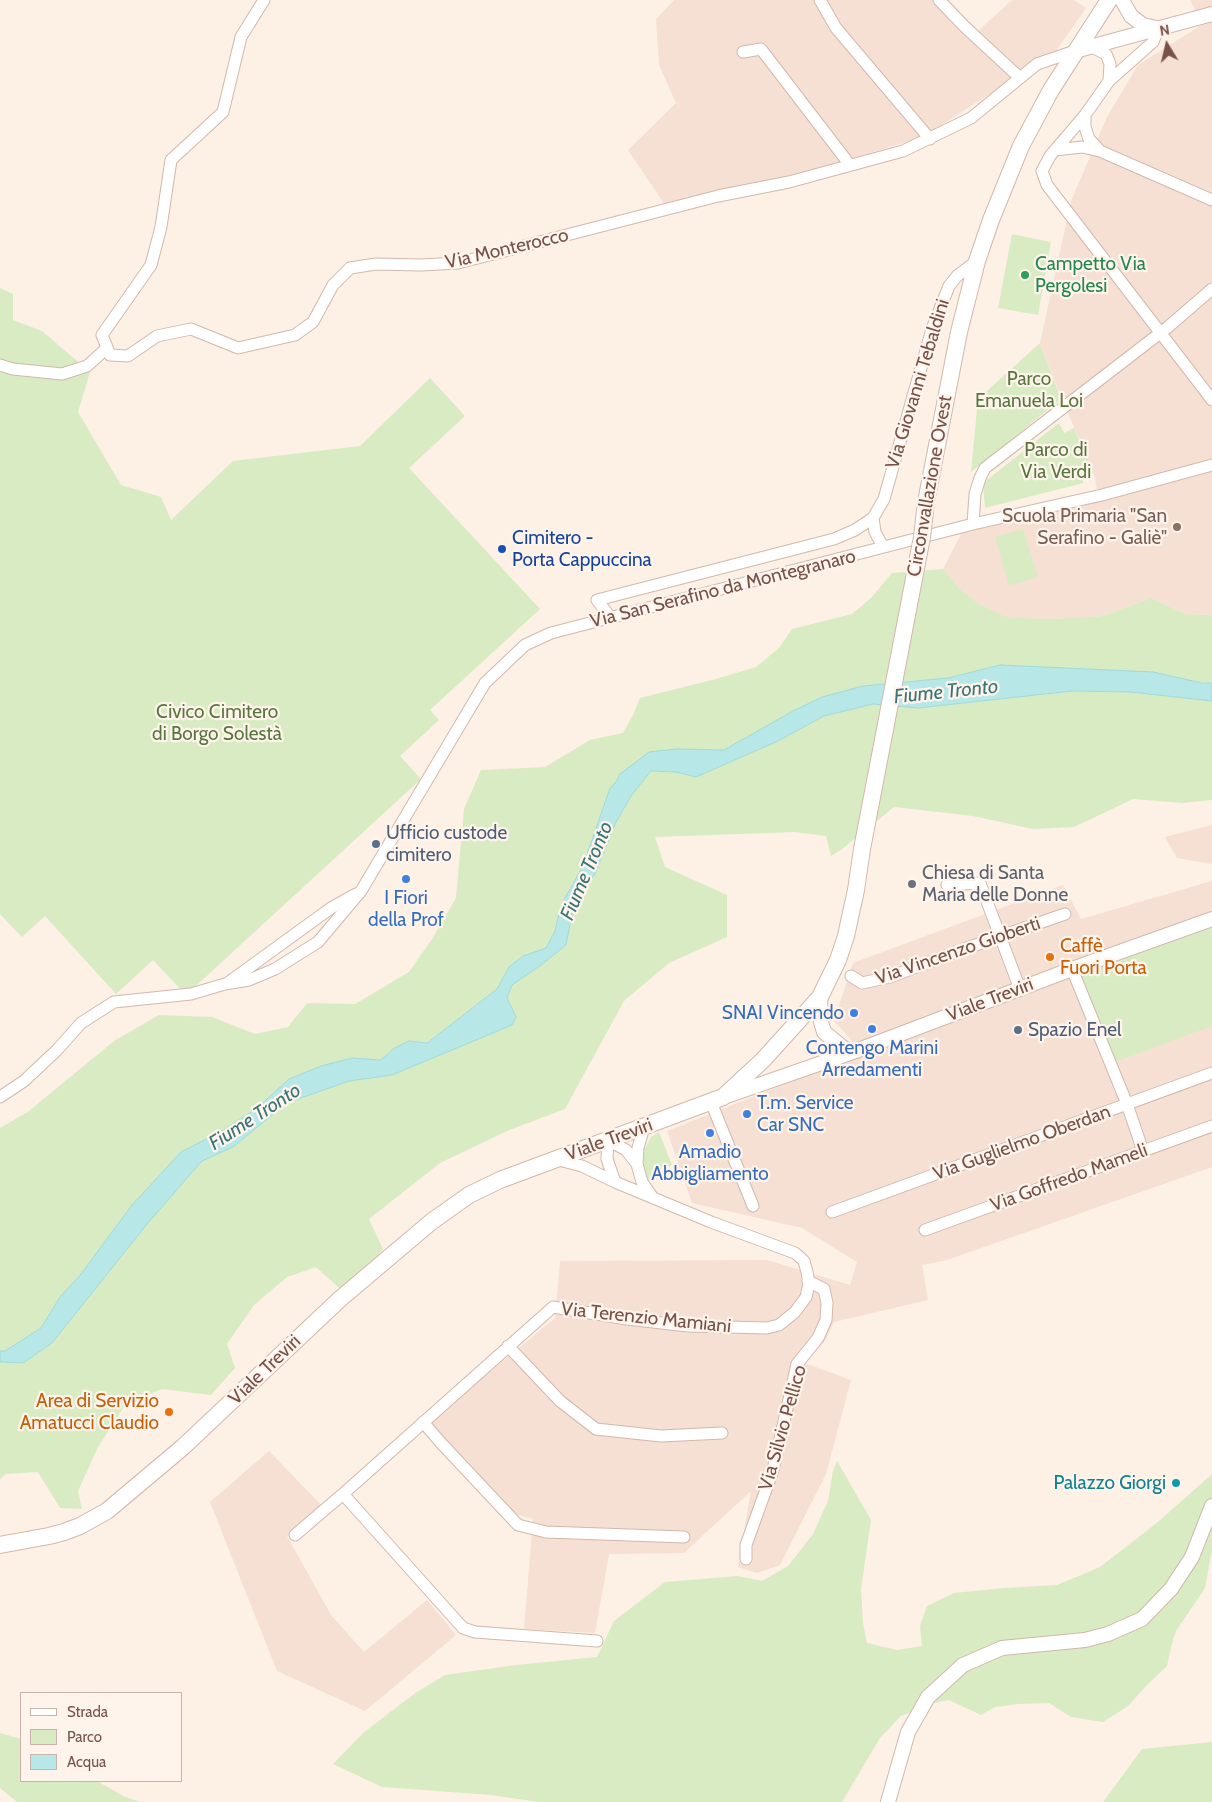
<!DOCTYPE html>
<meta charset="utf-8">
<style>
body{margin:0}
#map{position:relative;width:1212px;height:1802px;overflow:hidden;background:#fdf0e5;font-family:Cabin,sans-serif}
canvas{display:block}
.legend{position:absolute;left:20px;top:1692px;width:162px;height:90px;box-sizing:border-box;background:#fff4ec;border:1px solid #c9b3ab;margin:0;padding:6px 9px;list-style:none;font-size:15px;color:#775249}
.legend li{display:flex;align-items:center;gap:10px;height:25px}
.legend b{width:25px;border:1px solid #c9b3ab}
.north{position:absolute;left:1142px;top:20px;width:50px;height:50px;-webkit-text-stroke:4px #fff4ec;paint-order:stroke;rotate:351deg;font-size:14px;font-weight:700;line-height:20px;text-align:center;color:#775249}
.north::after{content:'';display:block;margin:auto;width:18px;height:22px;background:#775249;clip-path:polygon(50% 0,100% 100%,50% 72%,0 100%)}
</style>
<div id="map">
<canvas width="1212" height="1802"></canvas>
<ul class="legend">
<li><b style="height:6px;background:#fff"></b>Strada</li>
<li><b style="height:14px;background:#d9ebc3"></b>Parco</li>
<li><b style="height:14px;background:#b8e7e7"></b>Acqua</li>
</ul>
<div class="north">N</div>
</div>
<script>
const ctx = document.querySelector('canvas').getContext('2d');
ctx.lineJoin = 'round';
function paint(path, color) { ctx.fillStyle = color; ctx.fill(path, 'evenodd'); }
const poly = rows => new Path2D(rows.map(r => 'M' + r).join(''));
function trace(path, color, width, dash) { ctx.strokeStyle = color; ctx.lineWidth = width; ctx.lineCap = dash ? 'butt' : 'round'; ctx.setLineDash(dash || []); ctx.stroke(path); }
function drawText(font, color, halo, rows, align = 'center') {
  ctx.font = font + ' Cabin,sans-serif'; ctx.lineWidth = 4.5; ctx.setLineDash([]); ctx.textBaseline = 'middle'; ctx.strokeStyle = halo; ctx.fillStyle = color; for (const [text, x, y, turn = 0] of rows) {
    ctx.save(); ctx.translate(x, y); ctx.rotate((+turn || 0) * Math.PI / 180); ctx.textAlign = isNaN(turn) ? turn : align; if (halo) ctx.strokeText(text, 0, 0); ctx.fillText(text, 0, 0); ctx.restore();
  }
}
const residential = poly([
 [674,0,949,0,978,31,1012,0,1074,0,1086,8,1056,51,923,137,787,178,665,205,628,150,676,103,659,65,656,19],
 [1190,0,1212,0,1212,615,1186,614,1151,598,1103,616,1048,619,1005,617,979,604,959,588,943,569,962,532,1099,500,1094,474,1062,399,1040,343,1071,201,1107,117,1138,65,1203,24],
 [1212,825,1212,864,1177,858,1165,837],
 [1212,881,1212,1167,947,1260,922,1265,928,1300,834,1322,825,1341,805,1363,851,1380,826,1474,780,1565,757,1573,738,1567,751,1491,684,1553,609,1554,595,1633,524,1629,533,1519,511,1513,430,1421,555,1318,560,1261,767,1260,850,1285,857,1262,802,1228,692,1203,667,1131,863,1053,834,1021,853,963,1063,885,1081,919],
 [269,1451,322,1506,287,1536,331,1615,364,1652,427,1600,456,1635,365,1711,277,1671,210,1502]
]);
const green = poly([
 [1012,234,1051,242,1038,315,998,308],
 [0,288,13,294,13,320,42,331,90,372,78,412,121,485,161,497,171,520,233,461,360,446,430,378,465,416,409,468,540,609,430,710,439,720,400,756,421,779,186,995,153,960,116,994,45,916,22,937,0,914],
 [1040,343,1061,399,971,472,978,399],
 [1059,423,1064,433,1074,428,1094,474,1082,477,1083,483,985,508,983,485,987,480],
 [1023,529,1038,577,1009,586,995,537],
 [943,569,959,588,979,604,1006,617,1048,619,1103,616,1151,598,1186,614,1212,615,1212,683,1000,665,948,678,863,686,793,711,724,750,676,749,620,774,616,782,610,788,583,866,565,898,559,913,555,931,546,948,523,956,509,967,497,989,426,1043,409,1041,393,1049,381,1060,352,1058,321,1066,289,1079,257,1108,222,1131,181,1152,132,1205,81,1274,60,1297,41,1328,5,1351,0,1351,0,1128,29,1111,114,1041,159,1015,212,1017,255,1034,288,1027,307,1003,355,1004,409,972,432,939,456,898,464,809,481,770,545,767,590,740,623,733,633,715,640,698,716,679,756,667,779,648,792,629,852,614,871,598,892,573],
 [1072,691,1131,692,1212,701,1212,800,1183,803,1133,799,1074,827,1033,829,973,816,894,807,842,849,831,856,826,836,795,832,655,837,665,867,727,895,727,937,669,963,624,1001,565,1109,507,1131,440,1163,369,1219,383,1249,347,1295,316,1267,287,1277,254,1305,227,1344,235,1368,211,1395,162,1389,125,1405,98,1447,78,1491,82,1509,60,1508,38,1472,6,1474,0,1479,0,1362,23,1363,52,1343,147,1224,202,1161,233,1147,287,1103,349,1081,392,1075,512,1025,516,1017,507,998,512,984,541,965,566,945,575,900,595,874,615,824,631,796,651,771,676,772,696,777,778,741,824,716,873,704,918,708],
 [1212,925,1212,1026,1115,1062,1078,973],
 [659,1132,672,1165,660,1170,657,1179,649,1182,645,1172,642,1154,651,1137],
 [837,1461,871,1520,861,1589,863,1623,867,1643,897,1650,922,1646,920,1626,927,1606,954,1593,1004,1588,1057,1585,1100,1567,1158,1522,1212,1474,1212,1550,1205,1588,1176,1631,1171,1647,1167,1666,1147,1685,1128,1706,1103,1722,1071,1717,1049,1703,1018,1704,995,1707,981,1715,949,1700,934,1703,901,1716,880,1738,842,1802,539,1802,491,1795,382,1787,333,1764,363,1733,414,1694,445,1675,516,1665,597,1657,614,1621,665,1582,738,1576,762,1581,788,1566,813,1534,828,1501,833,1471],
 [0,1733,21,1739,21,1781,97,1781,125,1797,141,1802,17,1802,0,1788],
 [1212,1742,1212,1802,1103,1802,1142,1749]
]);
const water = poly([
 [1000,665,1153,672,1202,683,1212,683,1212,701,1131,692,1072,691,918,708,873,704,824,716,778,741,696,777,676,772,651,771,631,796,615,824,595,874,575,900,566,945,541,965,512,985,507,998,516,1017,512,1025,392,1075,349,1081,287,1103,233,1147,202,1161,147,1224,52,1343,23,1363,0,1362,0,1351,5,1351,41,1328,60,1297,81,1274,132,1205,181,1152,222,1131,257,1108,289,1079,321,1066,352,1058,381,1060,393,1049,409,1041,427,1043,497,989,509,967,523,956,546,948,555,931,559,913,565,898,583,866,610,788,616,782,620,774,649,752,676,749,724,750,793,711,822,697,863,686,948,678,1000,665]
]);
const minor = poly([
 [264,0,241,37,223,112,171,160,161,227,151,265,102,335,110,355,128,356,157,336,191,329,238,348,295,335,313,322,333,285,350,268,376,264,421,265,458,263,718,196,789,182,903,151,971,118,1037,64,1075,51],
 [820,0,836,28,930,139],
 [939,0,964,26,1019,77],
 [1158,29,1153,42,1109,81,1085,115,1050,156,1042,171,1047,185,1212,400],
 [1092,47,1106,54,1110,64,1109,81],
 [743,52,761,49,850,165],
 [1085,115,1085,127,1089,139,1100,151,1212,200],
 [1055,150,1082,147,1100,151],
 [0,365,13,369,62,374,87,366,107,348],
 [873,518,875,532,883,547],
 [973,524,975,494,980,478,985,468,1168,327,1212,289],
 [611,618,597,600,834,539,855,530,873,518,884,499,932,329,949,286,957,276,977,261],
 [947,885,980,883,1020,989],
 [1072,969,1127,1104,1143,1151],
 [851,976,862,983,890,977,964,949,1065,914],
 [229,982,331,908,356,894],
 [0,1097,24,1081,57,1050,81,1023,114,1002,191,994,225,984,249,980,275,969,318,942,361,891,485,683,525,645,551,633,582,625,973,524,1102,495,1212,465],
 [711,1102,753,1206],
 [644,1127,638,1148,637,1164,642,1182,653,1198],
 [615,1182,607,1159,608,1140,626,1150,637,1164],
 [832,1212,1212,1073],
 [925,1230,1212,1126],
 [508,1346,560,1401,596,1429,661,1436,722,1433],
 [423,1422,441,1443,518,1525,546,1532,684,1537],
 [343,1494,463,1628,475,1632,597,1641],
 [295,1535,343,1494,553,1307,627,1319,688,1326,767,1328,779,1325,795,1312,806,1297,809,1284,807,1272,804,1261,795,1253,711,1222,615,1182,582,1166,555,1159],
 [746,1559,746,1545,773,1470,797,1364,818,1338,826,1320,827,1303,824,1289,808,1281]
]);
const tertiary = poly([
 [1122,0,1131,16,1143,25,1157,28],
 [1075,51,1212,14],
 [820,997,821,1022,824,1032,842,1047,853,1052],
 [724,1097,853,1052,1072,969,1212,919],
 [888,1802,908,1732,928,1697,963,1665,1002,1648,1085,1640,1108,1634,1142,1619,1171,1589,1192,1557,1212,1506]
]);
const secondary = poly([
 [926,502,959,332,977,261,991,220,1021,146,1051,90,1109,0],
 [0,1545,49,1536,64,1532,80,1526,107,1511,183,1447,340,1299,431,1222,469,1195,500,1180,723,1097,763,1060,820,997,838,960,846,936,856,890,862,849]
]);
const secondaryBridge = poly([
 [862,849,922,537,926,502]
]);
const markers = [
 [1025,275,5,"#2e9e5b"],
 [1177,527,5,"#8d6e63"],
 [502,549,5,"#1a4fb4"],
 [376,844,5,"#5c6f8a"],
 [406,879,5,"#3f7fe0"],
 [912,884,5,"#6b7280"],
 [1050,957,5,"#e8710a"],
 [854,1013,5,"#3f7fe0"],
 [872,1029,5,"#3f7fe0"],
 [1018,1030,5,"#5c6f8a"],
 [747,1114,5,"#3f7fe0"],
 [710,1133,5,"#3f7fe0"],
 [169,1412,5,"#e8710a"],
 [1176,1483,5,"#0f9aa8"]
];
const streetNames = [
 ["Via Monterocco",507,249,-13],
 ["Via Giovanni Tebaldini",918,384,-73],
 ["Circonvallazione Ovest",930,486,-80],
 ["Via San Serafino da Montegranaro",723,589,-14],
 ["Via Vincenzo Gioberti",958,951,-19],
 ["Viale Treviri",990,1000,-21],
 ["Viale Treviri",609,1140,-20],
 ["Via Guglielmo Oberdan",1022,1143,-20],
 ["Via Goffredo Mameli",1069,1178,-20],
 ["Via Terenzio Mamiani",646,1318,6],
 ["Viale Treviri",265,1370,-44],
 ["Via Silvio Pellico",783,1428,-74]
];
const leisureNames = [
 ["Campetto Via",1035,264],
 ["Pergolesi",1035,286]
];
const parkNames = [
 ["Parco",1029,379],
 ["Emanuela Loi",1029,401],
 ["Parco di",1056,450],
 ["Via Verdi",1056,472],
 ["Civico Cimitero",217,712],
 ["di Borgo Solestà",217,734]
];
const educationNames = [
 ["Scuola Primaria \"San",1167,516],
 ["Serafino - Galiè\"",1167,538]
];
const transitNames = [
 ["Cimitero -",512,538],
 ["Porta Cappuccina",512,560]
];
const serviceNames = [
 ["Ufficio custode",386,833],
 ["cimitero",386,855],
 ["Spazio Enel",1028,1030]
];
const worshipNames = [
 ["Chiesa di Santa",922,873],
 ["Maria delle Donne",922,895]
];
const shopNames = [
 ["I Fiori",406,898],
 ["della Prof",406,920],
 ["SNAI Vincendo",844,1013,"right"],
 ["Contengo Marini",872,1048],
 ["Arredamenti",872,1070],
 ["T.m. Service",757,1103,"left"],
 ["Car SNC",757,1125,"left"],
 ["Amadio",710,1152],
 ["Abbigliamento",710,1174]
];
const foodNames = [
 ["Caffè",1060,946],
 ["Fuori Porta",1060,968],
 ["Area di Servizio",159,1401,"right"],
 ["Amatucci Claudio",159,1423,"right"]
];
const cultureNames = [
 ["Palazzo Giorgi",1166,1483]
];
const waterNames = [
 ["Fiume Tronto",946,692,-6],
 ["Fiume Tronto",587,871,-67],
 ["Fiume Tronto",255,1117,-33]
];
paint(residential, '#f5e0d3');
paint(green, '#d9ebc3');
paint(water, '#b8e7e7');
trace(water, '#9edad9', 1);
trace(minor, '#d1b8ad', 13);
trace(tertiary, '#d1b8ad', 16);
trace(secondary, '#d4b7ab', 18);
trace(minor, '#fff', 11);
trace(tertiary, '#fff', 14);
trace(secondary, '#fff', 16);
trace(secondaryBridge, '#d4b7ab', 18, []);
trace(secondaryBridge, '#fff', 16);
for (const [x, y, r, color] of markers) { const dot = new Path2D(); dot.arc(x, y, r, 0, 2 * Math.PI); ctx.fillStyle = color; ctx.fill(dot); trace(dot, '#fff4ec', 2); }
drawText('19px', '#775249', '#fff4ec', streetNames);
drawText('19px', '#27864d', '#fff4ec', leisureNames, 'left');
drawText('19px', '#58773e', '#fff4ec', parkNames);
drawText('19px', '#785e54', '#fff4ec', educationNames, 'right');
drawText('19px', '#164399', '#fff4ec', transitNames, 'left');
drawText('19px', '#4e5e75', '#fff4ec', serviceNames, 'left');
drawText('19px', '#5b616d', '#fff4ec', worshipNames, 'left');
drawText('19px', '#366cbe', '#fff4ec', shopNames);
drawText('19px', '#c56008', '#fff4ec', foodNames, 'left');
drawText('19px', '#0d838f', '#fff4ec', cultureNames, 'right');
drawText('italic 20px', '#397576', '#fff4ec', waterNames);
</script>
